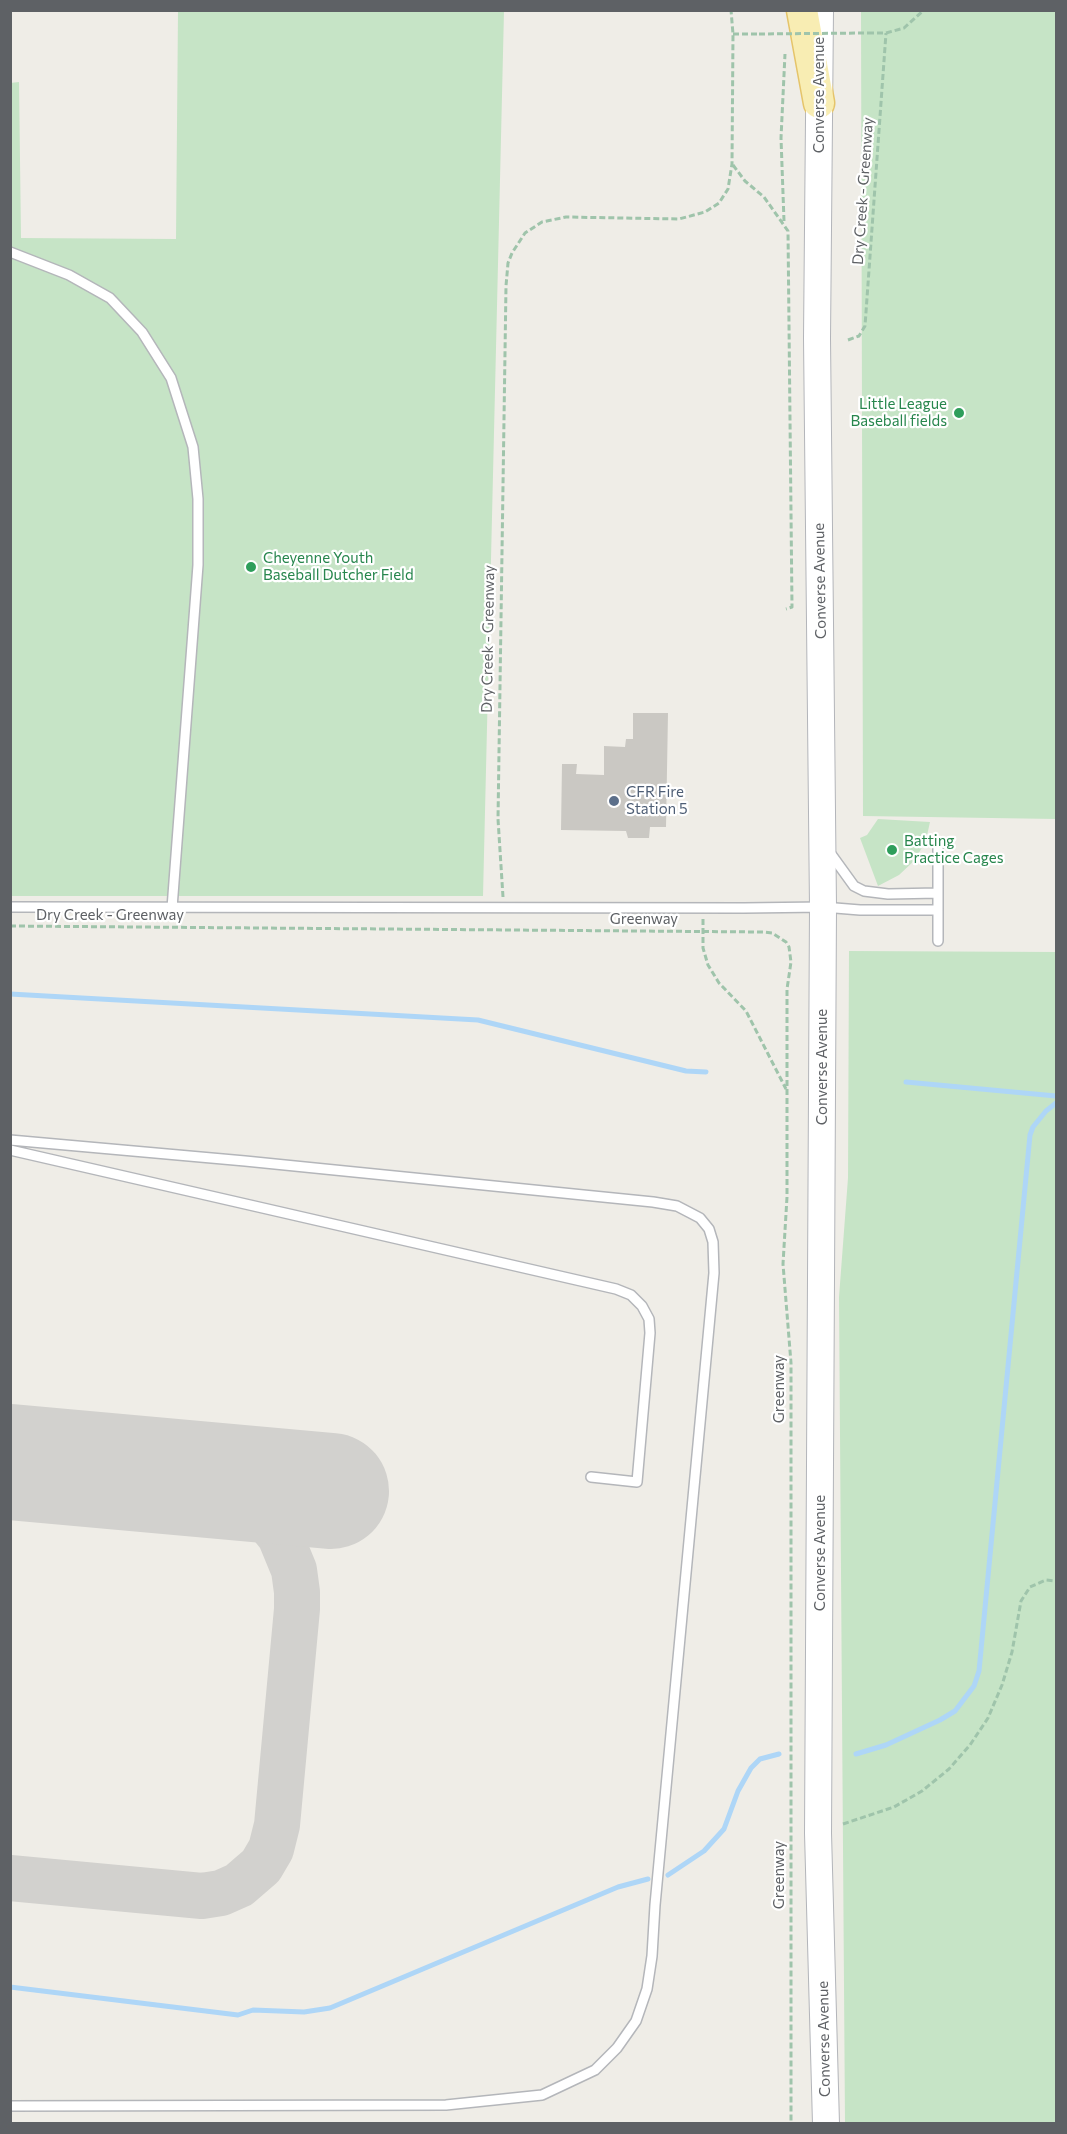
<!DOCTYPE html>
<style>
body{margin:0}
#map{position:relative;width:1067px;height:2134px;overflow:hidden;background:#efede7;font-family:Commissioner,sans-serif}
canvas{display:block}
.frame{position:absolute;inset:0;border:12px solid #5e6165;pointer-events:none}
</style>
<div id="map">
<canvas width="1067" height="2134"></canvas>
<div class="frame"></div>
</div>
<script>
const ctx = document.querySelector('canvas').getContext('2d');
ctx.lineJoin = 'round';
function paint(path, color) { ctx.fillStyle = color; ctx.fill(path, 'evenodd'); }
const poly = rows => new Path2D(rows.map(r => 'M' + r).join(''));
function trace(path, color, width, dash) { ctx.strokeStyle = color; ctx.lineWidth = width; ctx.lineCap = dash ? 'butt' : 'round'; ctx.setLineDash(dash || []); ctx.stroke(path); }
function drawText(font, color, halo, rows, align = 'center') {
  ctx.font = font + ' Commissioner,sans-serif'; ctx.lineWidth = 4.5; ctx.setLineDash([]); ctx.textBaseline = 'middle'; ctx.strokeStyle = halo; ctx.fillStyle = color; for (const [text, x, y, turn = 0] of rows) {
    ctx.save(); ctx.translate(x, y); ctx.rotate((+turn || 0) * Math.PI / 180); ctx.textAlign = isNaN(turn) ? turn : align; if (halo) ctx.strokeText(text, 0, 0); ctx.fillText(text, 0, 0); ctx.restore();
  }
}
const green = poly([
 [178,11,504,11,483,896,11,896,10,83,19,82,21,238,176,239],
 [861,11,1056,11,1056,819,863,816],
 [878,819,930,822,926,840,915,860,899,875,878,886,860,838,867,835],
 [849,951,1056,952,1056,2123,845,2123,839,1297,848,1178]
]);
const stream = poly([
 [10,994,478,1020,686,1071,706,1072],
 [906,1082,1056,1096],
 [856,1754,886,1745,940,1720,955,1711,974,1686,979,1671,1030,1135,1033,1127,1046,1111,1056,1103],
 [668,1875,704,1851,724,1829,738,1791,751,1768,760,1759,779,1754],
 [10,1987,238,2015,253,2010,304,2012,330,2008,618,1887,648,1879]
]);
const taxiway = poly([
 [10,1878,202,1896,221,1893,239,1885,261,1866,271,1849,277,1825,297,1609,297,1592,294,1570,280,1536,263,1515,253,1506,231,1493,219,1488,169,1476]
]);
const runway = poly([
 [10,1462,331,1491]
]);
const building = poly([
 [633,713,668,713,666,827,650,827,649,838,628,838,626,831,561,830,562,764,577,764,576,774,604,775,604,746,625,747,626,739,633,739]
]);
const path = poly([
 [868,33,886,33,904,28,924,10],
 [733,34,759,34],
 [733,165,745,181,764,197,788,231,792,607,786,609],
 [784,221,781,138,785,54],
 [848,340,859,336,865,326,886,33],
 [503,897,498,819,506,286,508,263,512,253,525,233,542,222,566,217,679,219,705,212,719,203,728,189,732,164,733,34,731,10],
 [703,919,703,948,708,965,719,983,746,1011,786,1089],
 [10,926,763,932,772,933,786,942,789,947,791,962,787,989,787,1197,783,1264,791,1363,791,2124],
 [843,1824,894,1807,922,1791,949,1769,970,1745,988,1718,1002,1685,1012,1652,1021,1601,1030,1587,1046,1580,1056,1581]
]);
const lane = poly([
 [10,252,69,275,110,298,142,332,171,378,193,447,198,499,198,565,172,908],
 [938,844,938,941],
 [828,850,854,886,864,891,888,894,938,893],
 [10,907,744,908,823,907,860,910,938,910],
 [10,1140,245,1161,653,1202,677,1206,700,1218,709,1229,713,1242,714,1273,655,1905,652,1956,647,1989,636,2021,617,2048,595,2070,542,2095,446,2105,10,2106],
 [10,1150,616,1289,631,1295,642,1306,649,1319,650,1333,637,1482,591,1477]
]);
const secondary = poly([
 [820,10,817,338,823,907,818,1833,826,2124]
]);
const primary = poly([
 [802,10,819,103]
]);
const pathBridge = poly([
 [759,34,868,33]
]);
const markers = [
 [959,413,6,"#2e9e5b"],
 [251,567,6,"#2e9e5b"],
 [614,801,6,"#5c6f8a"],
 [892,850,6,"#2e9e5b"]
];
const streetNames = [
 ["Converse Avenue",819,95,-90],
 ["Dry Creek - Greenway",863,191,-86],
 ["Converse Avenue",820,581,-91],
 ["Dry Creek - Greenway",488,639,-89],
 ["Dry Creek - Greenway",110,915],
 ["Greenway",644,919],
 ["Converse Avenue",822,1067,-90],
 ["Greenway",779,1389,-90],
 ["Converse Avenue",820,1553,-90],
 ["Greenway",779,1875,-90],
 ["Converse Avenue",824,2039,-91]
];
const leisureNames = [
 ["Little League",947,404,"right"],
 ["Baseball fields",947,421,"right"],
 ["Cheyenne Youth",263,558],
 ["Baseball Dutcher Field",263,575],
 ["Batting",904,841],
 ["Practice Cages",904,858]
];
const serviceNames = [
 ["CFR Fire",626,792],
 ["Station 5",626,809]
];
paint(green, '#c6e4c6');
trace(stream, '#aed6f7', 5);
trace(taxiway, '#d2d1ce', 46);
trace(runway, '#d2d1ce', 116);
paint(building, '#cac8c3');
trace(lane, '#b4b6ba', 12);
trace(secondary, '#b3b5ba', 28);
trace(primary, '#e5c46a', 33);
trace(path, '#9fc4ab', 3, [6, 3]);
trace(lane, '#fff', 9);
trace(secondary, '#fff', 26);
trace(primary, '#f8edb3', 30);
trace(pathBridge, '#9fc4ab', 3, [6, 3]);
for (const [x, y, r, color] of markers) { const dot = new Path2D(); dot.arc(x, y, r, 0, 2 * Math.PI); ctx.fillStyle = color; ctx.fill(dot); trace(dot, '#fff', 2); }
drawText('15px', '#5e6165', '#fff', streetNames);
drawText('15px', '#27864d', '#fff', leisureNames, 'left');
drawText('15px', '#4e5e75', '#fff', serviceNames, 'left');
</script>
